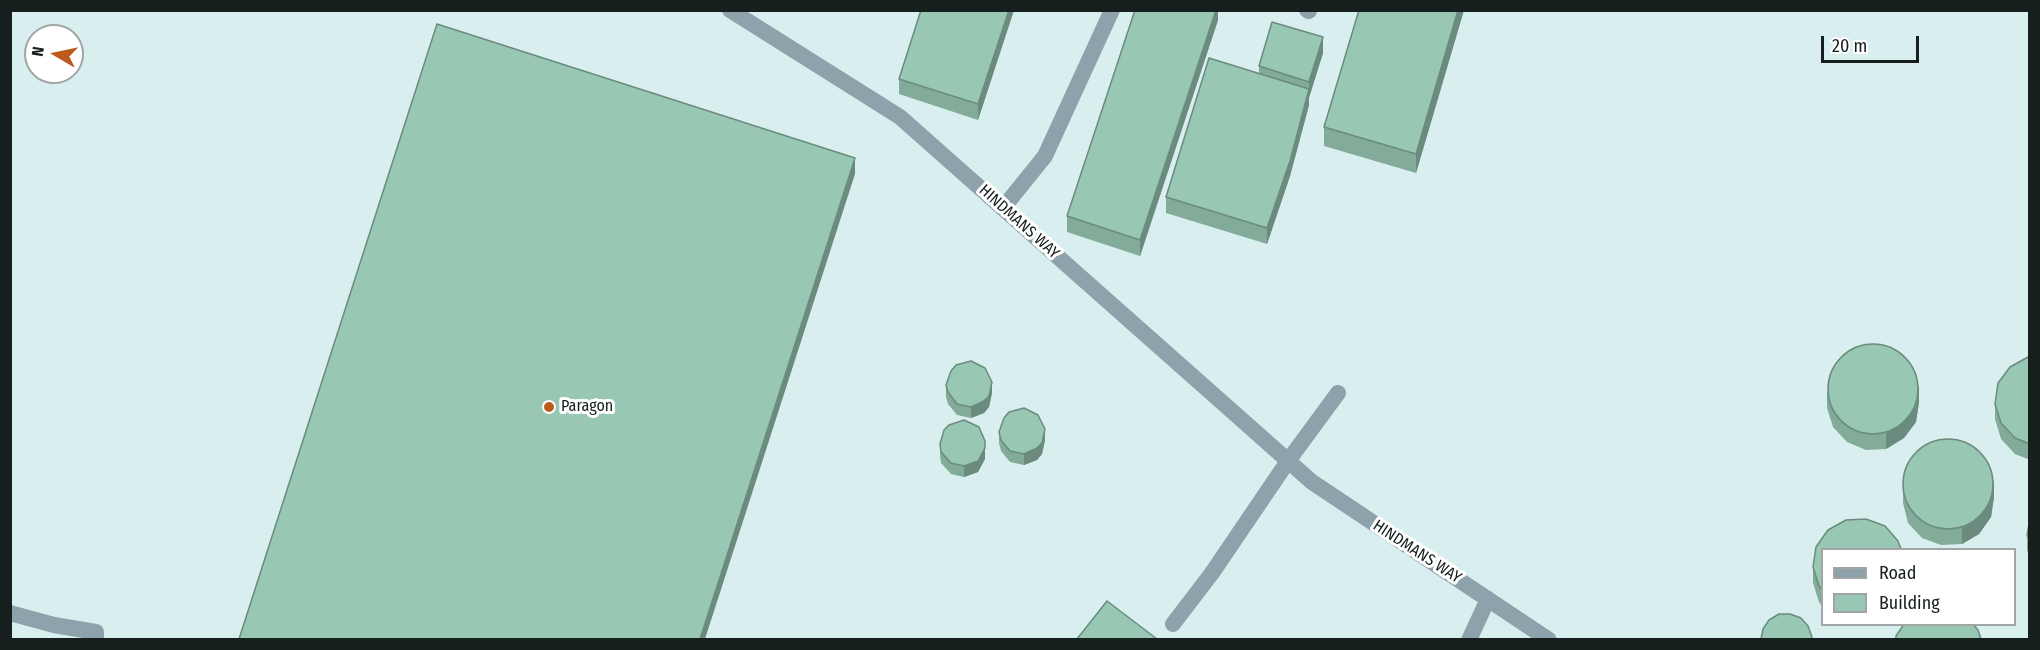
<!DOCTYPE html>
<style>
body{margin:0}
#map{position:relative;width:2040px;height:650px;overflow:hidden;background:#d9efef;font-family:"Fira Sans Condensed",sans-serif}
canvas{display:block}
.frame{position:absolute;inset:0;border:12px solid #161e1e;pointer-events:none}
.legend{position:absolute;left:1821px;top:548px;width:195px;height:78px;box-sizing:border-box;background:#fff;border:2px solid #a2a5a5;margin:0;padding:8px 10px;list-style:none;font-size:18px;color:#161e1e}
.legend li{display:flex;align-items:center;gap:12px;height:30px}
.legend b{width:30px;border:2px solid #a2a5a5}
.north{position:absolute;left:24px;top:24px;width:60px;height:60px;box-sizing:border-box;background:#fff;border:2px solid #a2a5a5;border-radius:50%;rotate:279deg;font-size:16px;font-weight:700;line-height:24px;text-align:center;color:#161e1e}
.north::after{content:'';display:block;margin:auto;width:21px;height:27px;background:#bc5a1d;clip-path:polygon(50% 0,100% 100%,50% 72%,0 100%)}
.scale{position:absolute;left:1821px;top:36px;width:98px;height:27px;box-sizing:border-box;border:3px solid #161e1e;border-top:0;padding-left:8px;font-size:18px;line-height:21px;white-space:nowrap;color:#161e1e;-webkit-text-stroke:4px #fff;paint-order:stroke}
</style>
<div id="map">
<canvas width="2040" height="650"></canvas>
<div class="frame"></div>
<ul class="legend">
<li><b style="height:8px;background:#8ea2ab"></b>Road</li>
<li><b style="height:16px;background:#98c7b3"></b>Building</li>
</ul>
<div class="north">N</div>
<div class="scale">20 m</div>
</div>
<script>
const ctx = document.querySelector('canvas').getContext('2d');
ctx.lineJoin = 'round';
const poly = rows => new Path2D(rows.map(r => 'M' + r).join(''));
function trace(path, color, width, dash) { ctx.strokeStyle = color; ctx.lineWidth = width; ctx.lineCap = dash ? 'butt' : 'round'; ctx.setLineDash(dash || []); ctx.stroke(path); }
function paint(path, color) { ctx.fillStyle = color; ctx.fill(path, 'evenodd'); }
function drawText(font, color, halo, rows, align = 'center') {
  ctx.font = font + ' "Fira Sans Condensed",sans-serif'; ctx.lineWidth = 6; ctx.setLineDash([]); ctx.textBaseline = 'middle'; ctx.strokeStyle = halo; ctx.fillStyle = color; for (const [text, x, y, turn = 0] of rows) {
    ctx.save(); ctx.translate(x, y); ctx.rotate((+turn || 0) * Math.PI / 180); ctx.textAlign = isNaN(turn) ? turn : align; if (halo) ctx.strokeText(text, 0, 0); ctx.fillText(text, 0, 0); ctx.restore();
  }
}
const service = poly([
 [1307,10,1309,11],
 [1003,208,1045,156,1112,10],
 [1288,461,1338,393],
 [10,613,54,625,96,632,96,640],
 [1173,624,1212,573],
 [1469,640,1488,599]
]);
const minor = poly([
 [730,10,900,117,1312,482,1549,640],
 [1212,573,1288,461]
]);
const wall = poly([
 [921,10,1014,10,978,120,899,94,899,79],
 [1218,10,1218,20,1140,256,1067,232,1067,216],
 [1359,10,1464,10,1416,173,1324,146,1324,127],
 [1323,53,1309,97,1309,105,1290,176,1267,244,1166,213,1166,197,1259,73,1259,66],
 [2030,357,2030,460,2015,454,2001,439,1995,419,1995,404],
 [946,385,992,393,989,407,984,413,971,418,957,415,948,404,946,397],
 [1827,392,1919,402,1916,422,1904,438,1886,449,1866,450,1847,442,1833,427,1827,408],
 [999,432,1045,440,1042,454,1037,460,1024,465,1010,462,1001,451,999,443],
 [985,441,985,459,978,472,964,477,951,474,941,463,940,456,940,444],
 [1903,487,1994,497,1991,517,1979,534,1962,544,1941,545,1922,538,1908,523,1903,503],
 [2030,519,2030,559,2027,550,2027,535],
 [1822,549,1822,606,1819,602,1813,583,1813,567]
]);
const shadedWall = poly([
 [1009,10,1014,10,978,120,978,104],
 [1216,10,1218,10,1218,20,1140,256,1140,240],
 [1458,10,1464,10,1416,173,1416,154],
 [1323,37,1323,53,1309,98,1309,82],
 [1309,89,1309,105,1290,176,1267,244,1267,228],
 [855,158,855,174,705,639,700,639],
 [992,382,992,393,989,407,984,413,971,418,971,407],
 [1919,386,1919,402,1916,422,1904,438,1886,449,1886,433],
 [1045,429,1045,440,1042,454,1037,460,1024,465,1024,454],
 [985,448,985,459,978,472,964,477,964,466],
 [1994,481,1994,497,1991,517,1979,534,1962,544,1962,528]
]);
const building = poly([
 [921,10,1009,10,978,104,899,79,921,10],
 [1135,10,1216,10,1140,240,1067,216,1135,10],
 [1359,10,1458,10,1416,154,1324,127,1359,10],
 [1272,22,1323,37,1309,82,1259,66,1272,22],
 [437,24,855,158,700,639,239,639,437,24],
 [1209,58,1309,89,1290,161,1267,228,1166,197,1209,58],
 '1828 389a45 45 0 1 1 90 0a45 45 0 1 1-90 0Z',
 [2028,357,2030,357,2030,444,2015,438,2001,423,1995,404,1998,383,2010,367,2028,357],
 [971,361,985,368,992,382,989,396,984,401,971,407,957,404,948,392,946,385,951,371,956,365,971,361],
 [1024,408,1038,415,1045,429,1042,443,1037,448,1024,454,1010,451,1001,440,999,432,1004,418,1009,412,1024,408],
 [964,420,979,427,985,441,985,448,978,461,964,466,951,463,941,452,940,444,944,430,949,425,964,420],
 '1903 484a45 45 0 1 1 90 0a45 45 0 1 1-90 0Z',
 [1866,519,1885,526,1898,541,1901,549,1822,549,1822,590,1819,586,1813,567,1816,547,1828,530,1846,520,1866,519],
 [2030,519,2030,543,2027,535,2030,519],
 [1107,601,1157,639,1077,639,1107,601],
 [1779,614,1790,614,1801,618,1808,626,1812,637,1811,639,1761,639,1763,629,1769,620,1779,614],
 [1904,624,1973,624,1978,630,1981,639,1896,639,1896,636,1904,624]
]);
const markers = [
 [549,407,6,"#bc5a1d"]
];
const streetNames = [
 ["HINDMANS WAY",1019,222,42],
 ["HINDMANS WAY",1417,552,33]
];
const poiNames = [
 ["Paragon",561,407]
];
trace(service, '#8ea2ab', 16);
trace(minor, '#8ea2ab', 16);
paint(wall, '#83ab9a');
paint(shadedWall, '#6a8b7d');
paint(building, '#98c7b3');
trace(building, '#6a8b7d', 1.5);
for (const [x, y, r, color] of markers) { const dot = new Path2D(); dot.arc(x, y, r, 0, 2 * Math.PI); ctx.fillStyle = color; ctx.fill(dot); trace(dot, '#fff', 2); }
drawText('16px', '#161e1e', '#fff', streetNames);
drawText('16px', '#161e1e', '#fff', poiNames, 'left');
</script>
